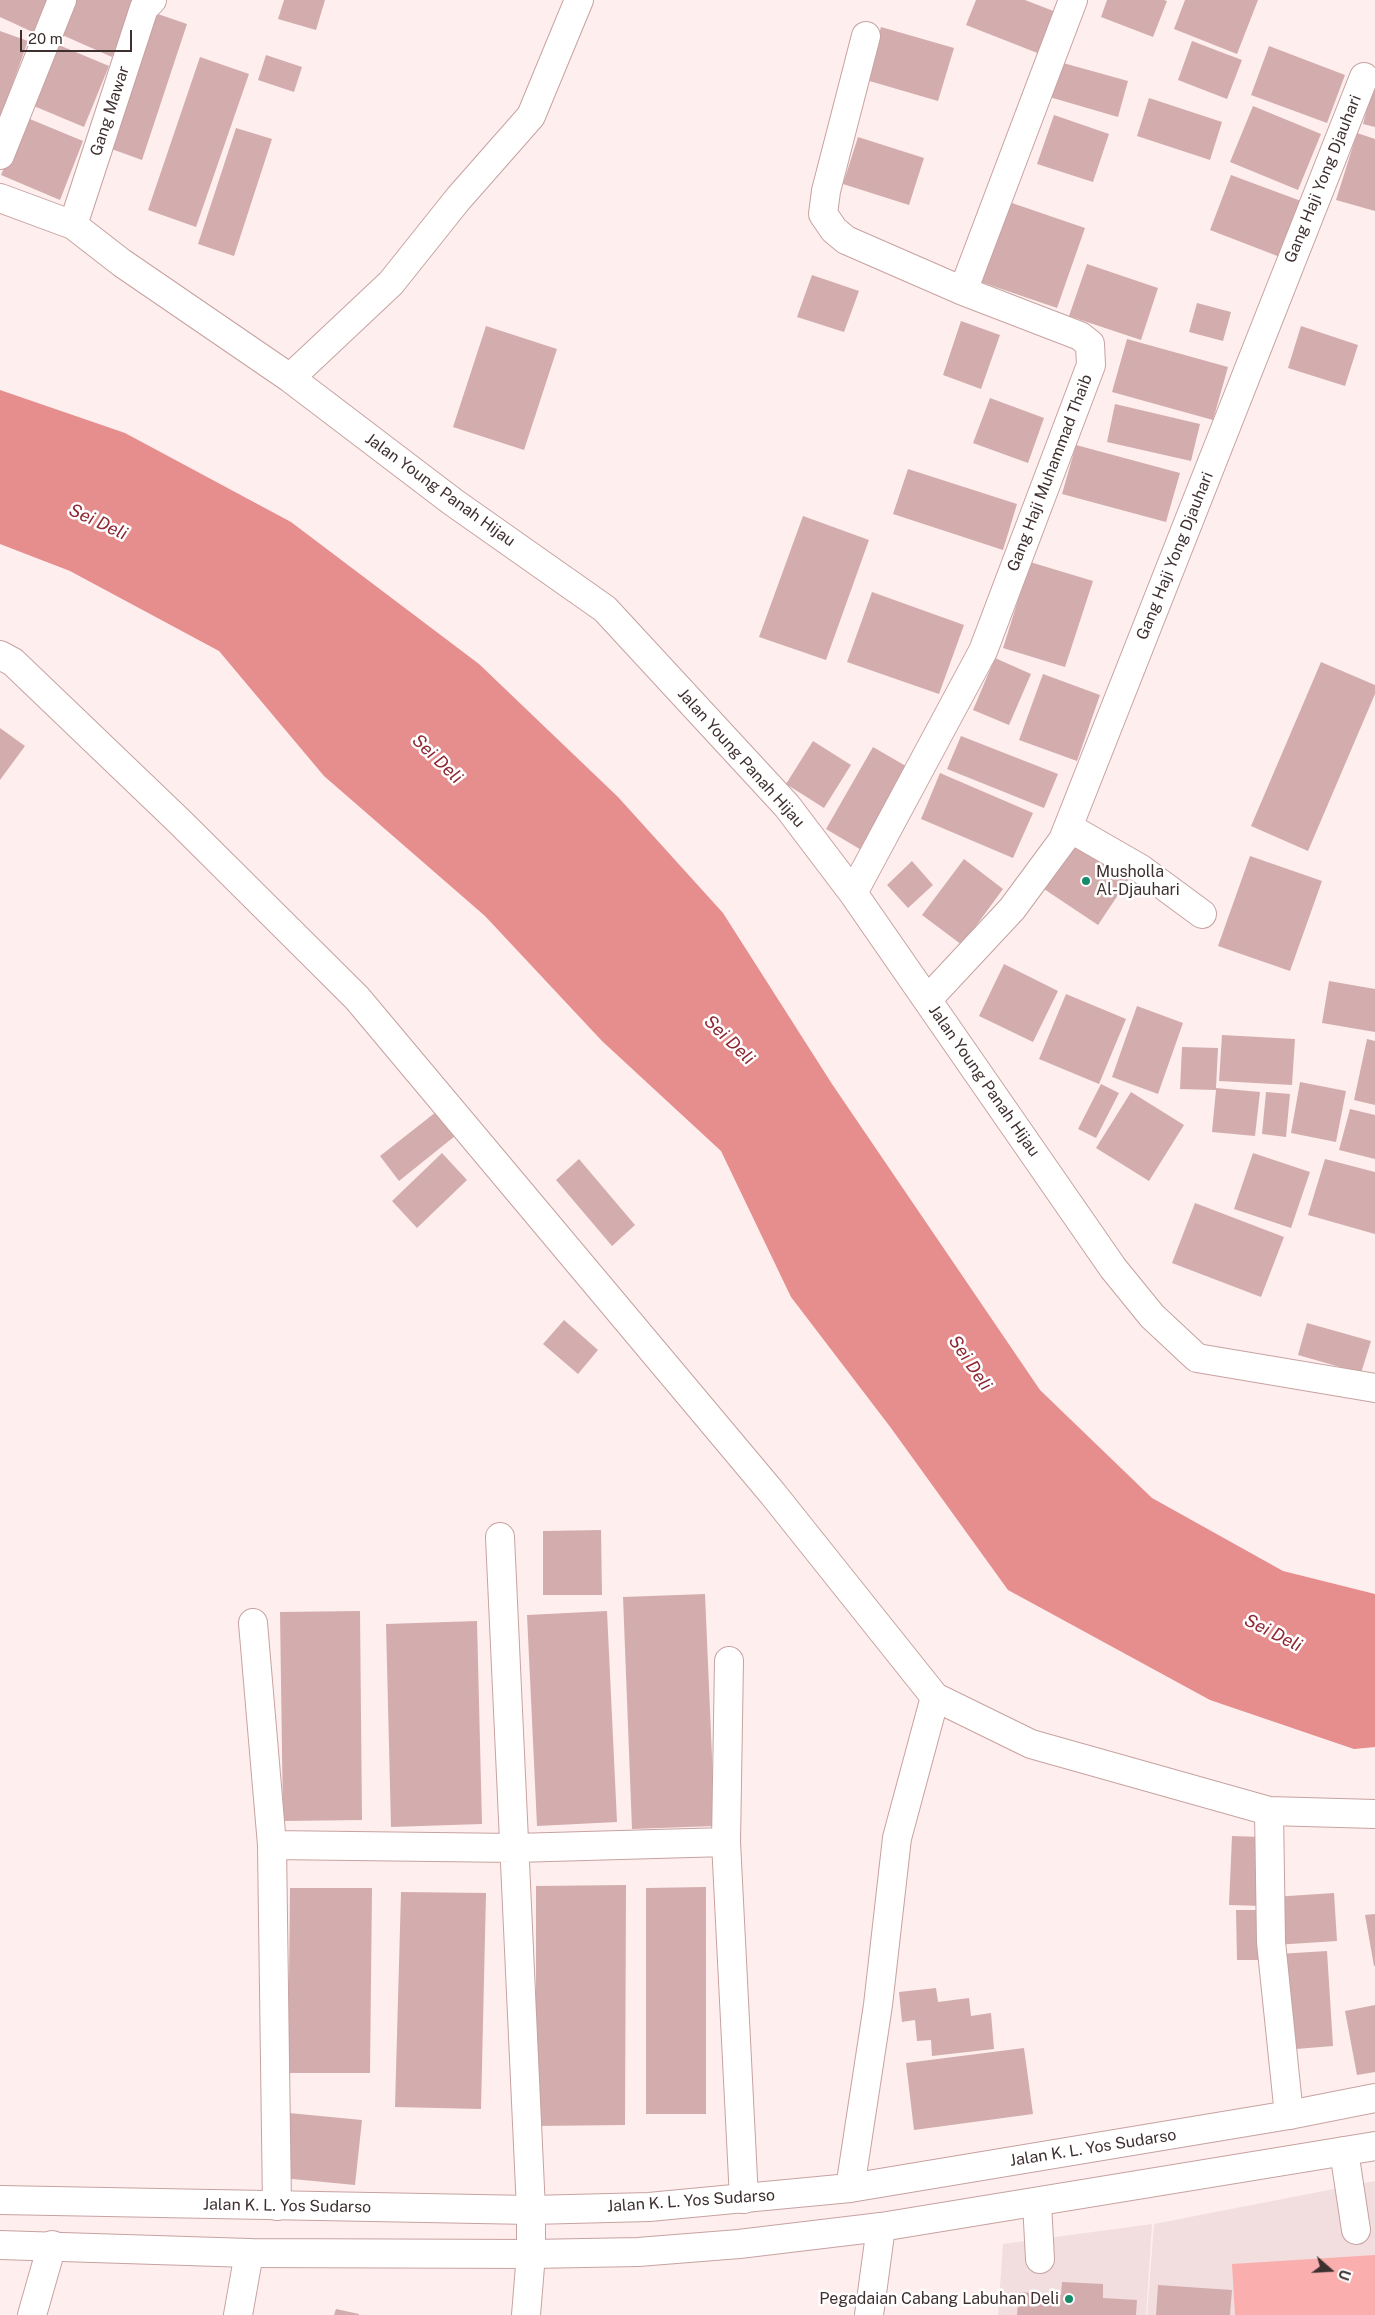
<!DOCTYPE html>
<style>
body{margin:0}
#map{position:relative;width:1375px;height:2315px;overflow:hidden;background:#feeeed;font-family:"Public Sans",sans-serif}
canvas{display:block}
.north{position:absolute;left:1305px;top:2245px;width:50px;height:50px;-webkit-text-stroke:4px #fff;paint-order:stroke;rotate:109deg;font-size:14px;font-weight:700;line-height:20px;text-align:center;color:#3f3030}
.north::after{content:'';display:block;margin:auto;width:18px;height:22px;background:#3f3030;clip-path:polygon(50% 0,100% 100%,50% 72%,0 100%)}
.scale{position:absolute;left:20px;top:30px;width:112px;height:22px;box-sizing:border-box;border:2px solid #3f3030;border-top:0;padding-left:6px;font-size:15px;line-height:18px;white-space:nowrap;color:#3f3030;-webkit-text-stroke:4px #fff;paint-order:stroke}
</style>
<div id="map">
<canvas width="1375" height="2315"></canvas>
<div class="north">U</div>
<div class="scale">20 m</div>
</div>
<script>
const ctx = document.querySelector('canvas').getContext('2d');
ctx.lineJoin = 'round';
function paint(path, color) { ctx.fillStyle = color; ctx.fill(path, 'evenodd'); }
const poly = rows => new Path2D(rows.map(r => 'M' + r).join(''));
function trace(path, color, width, dash) { ctx.strokeStyle = color; ctx.lineWidth = width; ctx.lineCap = dash ? 'butt' : 'round'; ctx.setLineDash(dash || []); ctx.stroke(path); }
function drawText(font, color, halo, rows, align = 'center') {
  ctx.font = font + ' "Public Sans",sans-serif'; ctx.lineWidth = 5; ctx.setLineDash([]); ctx.textBaseline = 'middle'; ctx.strokeStyle = halo; ctx.fillStyle = color; for (const [text, x, y, turn = 0] of rows) {
    ctx.save(); ctx.translate(x, y); ctx.rotate((+turn || 0) * Math.PI / 180); ctx.textAlign = isNaN(turn) ? turn : align; if (halo) ctx.strokeText(text, 0, 0); ctx.fillText(text, 0, 0); ctx.restore();
  }
}
const built = poly([
 [1375,2181,1375,2315,1147,2315,1154,2224],
 [1152,2224,1146,2315,998,2315,1003,2244]
]);
const green = poly([
 [1375,2255,1375,2315,1235,2315,1232,2264]
]);
const water = poly([
 [0,390,125,433,291,522,479,664,618,797,723,913,832,1084,1040,1390,1152,1498,1283,1571,1375,1594,1375,1747,1354,1749,1210,1700,1008,1590,891,1428,791,1297,721,1151,602,1041,485,916,324,776,219,651,70,571,0,544]
]);
const building = poly([
 [0,0,52,0,37,34,0,17],
 [76,0,137,0,112,57,60,34],
 [284,0,325,0,316,30,278,19],
 [976,0,1025,0,1056,12,1040,54,966,25],
 [1107,0,1164,0,1167,1,1153,37,1101,17],
 [1185,0,1258,0,1237,54,1174,29],
 [152,12,187,24,142,160,106,147],
 [881,27,954,48,938,101,866,80],
 [0,31,28,41,0,119],
 [1192,41,1242,60,1227,99,1178,80],
 [54,43,109,66,84,127,29,104],
 [1269,46,1345,75,1327,123,1251,95],
 [266,55,302,67,294,92,258,80],
 [200,57,249,74,196,227,148,210],
 [1056,61,1128,81,1118,117,1046,96],
 [1374,82,1375,82,1375,127,1363,124],
 [1149,98,1222,122,1210,160,1137,136],
 [1253,106,1321,134,1298,190,1230,162],
 [1054,115,1109,134,1093,182,1037,164],
 [25,117,83,141,60,200,1,175],
 [236,128,272,139,234,256,198,244],
 [1357,133,1375,139,1375,211,1336,200],
 [858,137,924,158,909,205,843,184],
 [1231,175,1301,201,1280,257,1210,230],
 [1006,201,1085,228,1057,308,978,281],
 [1087,264,1158,288,1141,340,1069,316],
 [812,275,859,291,844,332,797,317],
 [1197,303,1231,312,1223,341,1189,332],
 [961,321,1000,335,981,389,943,375],
 [486,326,557,349,524,450,453,427],
 [1301,326,1358,345,1345,386,1288,368],
 [1127,339,1228,367,1213,420,1112,392],
 [990,398,1044,418,1028,463,973,443],
 [1115,404,1200,424,1191,461,1107,442],
 [1076,445,1180,473,1166,522,1062,494],
 [908,469,1017,504,1003,550,893,514],
 [803,516,869,540,826,660,759,637],
 [1030,562,1093,581,1065,667,1003,648],
 [872,592,964,625,939,694,847,662],
 [995,658,1031,674,1009,725,973,710],
 [1321,662,1375,685,1375,694,1308,851,1251,826],
 [1043,674,1100,695,1077,761,1019,740],
 [0,728,25,746,0,780],
 [961,736,1058,774,1044,808,947,769],
 [813,741,851,765,824,808,786,784],
 [873,747,911,769,863,851,826,829],
 [940,773,1033,813,1013,858,921,819],
 [1074,837,1132,874,1098,925,1041,887],
 [1250,856,1322,881,1290,971,1218,946],
 [964,859,1003,889,962,945,922,915],
 [912,861,933,885,908,908,887,885],
 [1004,964,1058,991,1033,1042,979,1016],
 [1329,981,1375,989,1375,1032,1322,1023],
 [1066,994,1126,1019,1099,1084,1039,1059],
 [1137,1006,1183,1023,1158,1094,1112,1077],
 [1222,1035,1295,1039,1292,1085,1219,1081],
 [1367,1039,1375,1041,1375,1105,1354,1100],
 [1182,1047,1218,1048,1216,1088,1260,1092,1255,1136,1212,1132,1216,1090,1180,1089],
 [1300,1082,1346,1091,1336,1142,1291,1133],
 [1101,1084,1119,1093,1096,1138,1078,1129],
 [1131,1092,1184,1125,1149,1181,1096,1148],
 [1266,1092,1290,1094,1286,1137,1262,1134],
 [1350,1109,1375,1115,1375,1159,1339,1150],
 [436,1112,455,1136,399,1181,380,1156],
 [442,1153,467,1180,417,1228,392,1201],
 [1253,1153,1310,1172,1291,1228,1234,1209],
 [579,1159,635,1225,612,1246,556,1180],
 [1325,1159,1375,1172,1375,1234,1308,1215],
 [1195,1203,1284,1237,1261,1297,1172,1263],
 [564,1320,598,1350,578,1374,543,1344],
 [1307,1323,1371,1341,1361,1373,1298,1355],
 [601,1530,602,1595,543,1595,543,1531],
 [705,1594,715,1826,632,1829,623,1597],
 [360,1611,362,1820,283,1821,280,1612],
 [607,1611,617,1822,537,1826,527,1615],
 [477,1621,482,1824,391,1827,386,1624],
 [1232,1836,1262,1837,1263,1906,1229,1905],
 [626,1885,625,2125,536,2126,536,1886],
 [706,1887,706,2114,646,2114,646,1888],
 [290,1888,372,1888,370,2073,288,2073],
 [401,1892,486,1893,481,2109,395,2107],
 [1334,1893,1337,1941,1275,1945,1273,1897],
 [1236,1910,1264,1910,1265,1960,1237,1960],
 [1375,1914,1375,1966,1374,1966,1365,1915],
 [1327,1951,1333,2046,1284,2050,1278,1954],
 [936,1988,938,2002,969,1998,971,2016,991,2013,994,2049,932,2056,931,2040,917,2041,915,2020,902,2022,899,1992],
 [1375,2005,1375,2072,1357,2075,1345,2011],
 [1024,2048,1033,2114,914,2130,906,2063],
 [289,2113,362,2120,355,2185,282,2178],
 [1062,2282,1103,2284,1103,2298,1137,2300,1136,2315,1017,2315,1019,2292,1061,2295],
 [1158,2285,1232,2290,1230,2315,1156,2315],
 [336,2309,359,2314,359,2315,334,2315]
]);
const minor = poly([
 [0,155,62,0],
 [0,198,73,225,122,263,290,378,453,502,605,609,787,806,853,893,1113,1268,1152,1316,1197,1358,1375,1388],
 [73,225,144,8,152,0],
 [963,291,1073,0],
 [290,378,391,283,458,199,531,116,579,0],
 [0,655,13,662,180,822,357,998,773,1494,935,1697,1031,1744,1269,1811,1375,1814],
 [1068,827,1141,869,1202,914],
 [853,893,983,651,1091,365,1090,344,1080,336,963,291,846,240,834,230,823,214,826,191,866,36],
 [928,999,1012,909,1063,840,1364,77],
 [500,1537,531,2210],
 [253,1623,272,1845],
 [729,1661,726,1842,744,2199],
 [1269,1811,1271,1942,1289,2115],
 [1344,2151,1356,2230],
 [850,2188,878,2005,897,1838,935,1697],
 [1037,2203,1040,2259],
 [277,2206,272,1845,515,1848,726,1842],
 [32,2315,52,2245],
 [238,2315,249,2253],
 [526,2315,531,2254],
 [869,2315,881,2227]
]);
const highway = poly([
 [0,2200,531,2210,649,2207,850,2188,1289,2115,1375,2098],
 [531,2210,531,2254],
 [0,2245,249,2253,531,2254,638,2252,739,2244,881,2227,1375,2146]
]);
const markers = [
 [1086,881,5,"#168b6c"],
 [1069,2299,5,"#168b6c"]
];
const streetNames = [
 ["Gang Mawar",110,111,-72],
 ["Gang Haji Yong Djauhari",1323,179,-68],
 ["Gang Haji Muhammad Thaib",1050,473,-69],
 ["Jalan Young Panah Hijau",440,490,36],
 ["Gang Haji Yong Djauhari",1175,556,-68],
 ["Jalan Young Panah Hijau",741,758,48],
 ["Jalan Young Panah Hijau",984,1081,55],
 ["Jalan K. L. Yos Sudarso",1093,2148,-9],
 ["Jalan K. L. Yos Sudarso",691,2201,-4],
 ["Jalan K. L. Yos Sudarso",287,2206,1]
];
const poiNames = [
 ["Musholla",1096,872],
 ["Al-Djauhari",1096,890],
 ["Pegadaian Cabang Labuhan Deli",1059,2299,"right"]
];
const waterNames = [
 ["Sei Deli",98,522,25],
 ["Sei Deli",437,759,44],
 ["Sei Deli",729,1040,44],
 ["Sei Deli",970,1363,56],
 ["Sei Deli",1273,1633,27]
];
paint(built, '#f2dede');
paint(green, '#faaead');
paint(water, '#e68d8e');
paint(building, '#d3adad');
trace(minor, '#c7a2a1', 30);
trace(highway, '#c7a2a1', 30);
trace(minor, '#fff', 28);
trace(highway, '#fff', 28);
for (const [x, y, r, color] of markers) { const dot = new Path2D(); dot.arc(x, y, r, 0, 2 * Math.PI); ctx.fillStyle = color; ctx.fill(dot); trace(dot, '#fff', 2); }
drawText('16px', '#3f3030', '#fff', streetNames);
drawText('16px', '#3f3030', '#fff', poiNames, 'left');
drawText('italic 18px', '#8f2732', '#fff', waterNames);
</script>
